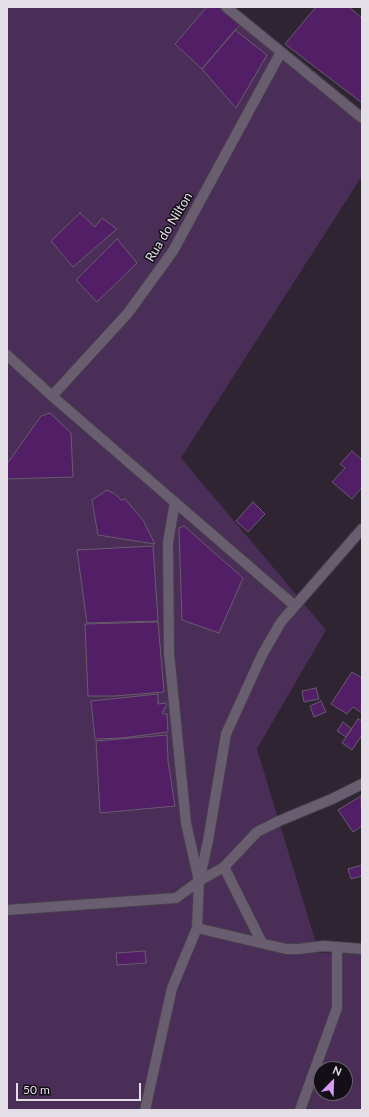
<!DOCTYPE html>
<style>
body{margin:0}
#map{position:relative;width:369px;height:1117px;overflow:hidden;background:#2e2432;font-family:Lato,sans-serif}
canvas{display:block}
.frame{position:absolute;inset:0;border:8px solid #e4dee7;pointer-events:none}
.north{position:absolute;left:313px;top:1061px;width:40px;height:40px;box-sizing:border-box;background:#140f16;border:1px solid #67626a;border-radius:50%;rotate:23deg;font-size:11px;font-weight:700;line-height:16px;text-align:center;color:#e4dee7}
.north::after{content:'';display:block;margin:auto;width:14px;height:18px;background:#da9af7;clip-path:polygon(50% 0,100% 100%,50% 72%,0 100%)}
.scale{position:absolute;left:16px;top:1083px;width:125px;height:18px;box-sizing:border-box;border:2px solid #e4dee7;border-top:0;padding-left:5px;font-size:12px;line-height:14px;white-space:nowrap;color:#e4dee7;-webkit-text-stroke:3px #140f16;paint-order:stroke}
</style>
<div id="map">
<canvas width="369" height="1117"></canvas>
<div class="frame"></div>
<div class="north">N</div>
<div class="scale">50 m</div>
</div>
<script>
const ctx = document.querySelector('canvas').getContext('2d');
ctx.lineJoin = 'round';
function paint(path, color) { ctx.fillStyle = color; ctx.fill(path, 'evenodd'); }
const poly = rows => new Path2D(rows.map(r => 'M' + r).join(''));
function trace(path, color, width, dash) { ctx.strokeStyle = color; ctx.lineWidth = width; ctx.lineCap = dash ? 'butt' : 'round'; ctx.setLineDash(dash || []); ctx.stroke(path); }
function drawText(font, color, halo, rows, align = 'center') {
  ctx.font = font + ' Lato,sans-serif'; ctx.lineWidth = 3; ctx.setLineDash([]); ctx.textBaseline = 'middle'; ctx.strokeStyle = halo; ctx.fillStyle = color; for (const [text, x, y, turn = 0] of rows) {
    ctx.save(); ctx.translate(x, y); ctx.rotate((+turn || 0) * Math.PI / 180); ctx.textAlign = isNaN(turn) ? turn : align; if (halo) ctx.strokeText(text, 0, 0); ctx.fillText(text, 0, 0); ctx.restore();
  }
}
const green = poly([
 [7,7,221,7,362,120,362,176,181,458,326,630,257,749,319,953,362,954,362,1110,7,1110],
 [321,1069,345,1069,345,1093,321,1093]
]);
const building = poly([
 [207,7,220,7,240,25,202,69,175,44,207,7],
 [316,7,349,7,362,18,362,103,285,44,316,7],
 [235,30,267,55,236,108,202,69,235,30],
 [80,213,95,227,102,218,117,229,73,267,51,241,80,213],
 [117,239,137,263,97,302,76,280,117,239],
 [50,413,71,433,73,477,7,479,7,464,41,416,50,413],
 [352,451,362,460,362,487,352,499,332,482,345,468,340,464,352,451],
 [107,490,115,494,121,500,125,499,143,520,155,544,98,535,92,500,107,490],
 [253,502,265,514,248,532,236,521,253,502],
 [184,526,243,578,219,633,182,620,179,528,184,526],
 [153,546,158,621,87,623,77,550,153,546],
 [158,622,164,692,115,696,88,696,85,624,158,622],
 [352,672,362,678,362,713,353,707,347,714,331,704,352,672],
 [316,688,319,699,304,702,302,691,316,688],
 [158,694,158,704,166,703,166,708,164,708,164,711,162,712,163,714,167,714,168,732,121,738,95,739,91,701,158,694],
 [321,701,326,712,314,717,310,706,321,701],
 [358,719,362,721,362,735,352,750,342,743,358,719],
 [343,722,352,729,346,737,337,731,343,722],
 [167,735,168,761,175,806,100,813,96,741,167,735],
 [361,796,362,826,353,832,338,810,361,796],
 [362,865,362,876,351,879,348,869,362,865],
 [145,951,146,963,117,965,116,953,145,951]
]);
const street = poly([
 [226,7,362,118],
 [7,355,52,396,295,606],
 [52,396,128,313,173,251,281,52],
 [224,867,262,943],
 [200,877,208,841,226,734,262,655,281,622,362,529],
 [7,910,176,898,199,881,224,867,257,832,279,821,332,799,362,784],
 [197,928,286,949,299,949,323,946,362,949],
 [145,1110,172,988,197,928,199,881,186,823,169,653,168,542,175,502],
 [300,1110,337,1008,337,947]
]);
const streetNames = [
 ["Rua do Nilton",169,227,-59]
];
paint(green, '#4a2e57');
paint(building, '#521f66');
trace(building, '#675c6c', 1);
trace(street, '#473f4b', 12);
trace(street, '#695e6f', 10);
drawText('13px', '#e4dee7', '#140f16', streetNames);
</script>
